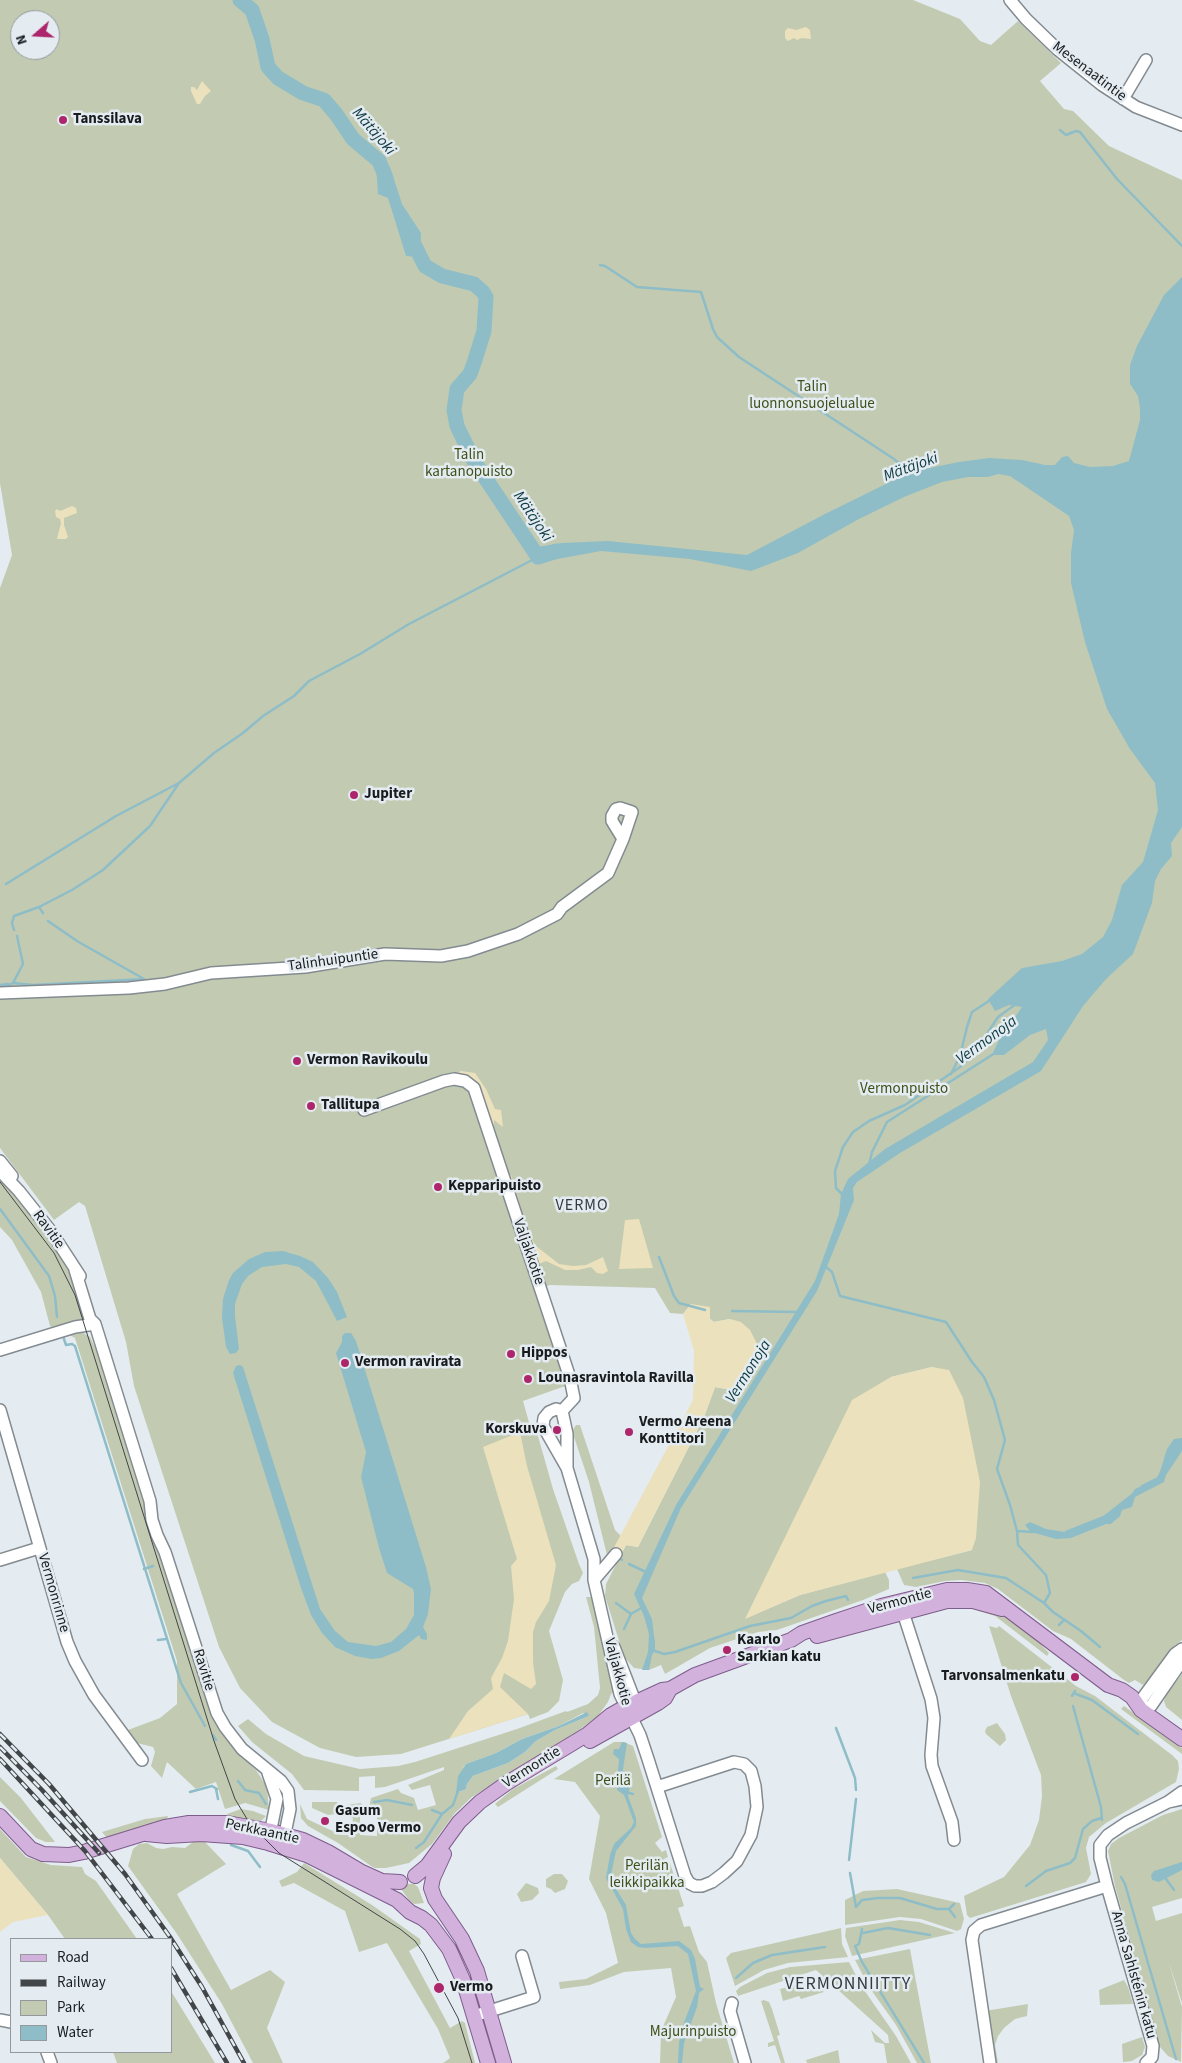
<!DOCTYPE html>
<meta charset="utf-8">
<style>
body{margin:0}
#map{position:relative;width:1182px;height:2063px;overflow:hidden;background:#e4ecf2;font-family:"Source Sans 3",sans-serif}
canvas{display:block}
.legend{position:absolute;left:10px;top:1938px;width:162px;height:115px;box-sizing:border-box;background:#e4ecf2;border:1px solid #93999d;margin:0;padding:6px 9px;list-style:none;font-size:15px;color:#191c1e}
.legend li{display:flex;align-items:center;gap:10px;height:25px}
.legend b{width:25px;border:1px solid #93999d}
.north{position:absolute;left:10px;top:10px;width:50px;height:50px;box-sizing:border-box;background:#e4ecf2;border:1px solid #93999d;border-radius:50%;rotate:251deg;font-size:14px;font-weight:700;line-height:20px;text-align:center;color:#191c1e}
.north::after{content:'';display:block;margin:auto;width:18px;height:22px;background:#ad266c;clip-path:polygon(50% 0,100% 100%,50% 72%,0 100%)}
</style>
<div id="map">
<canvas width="1182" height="2063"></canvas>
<ul class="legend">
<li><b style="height:6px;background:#d2b2dc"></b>Road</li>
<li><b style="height:6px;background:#424648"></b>Railway</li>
<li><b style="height:14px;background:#c2cbb2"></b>Park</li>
<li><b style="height:14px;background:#8ebdc7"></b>Water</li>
</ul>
<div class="north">N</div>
</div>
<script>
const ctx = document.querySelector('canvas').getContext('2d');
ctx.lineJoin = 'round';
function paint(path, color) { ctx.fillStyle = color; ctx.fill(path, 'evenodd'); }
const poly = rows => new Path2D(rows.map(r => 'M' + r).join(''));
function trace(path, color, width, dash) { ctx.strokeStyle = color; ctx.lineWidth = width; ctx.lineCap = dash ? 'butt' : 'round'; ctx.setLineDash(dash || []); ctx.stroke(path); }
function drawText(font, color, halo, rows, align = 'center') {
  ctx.font = font + ' "Source Sans 3",sans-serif'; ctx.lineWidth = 5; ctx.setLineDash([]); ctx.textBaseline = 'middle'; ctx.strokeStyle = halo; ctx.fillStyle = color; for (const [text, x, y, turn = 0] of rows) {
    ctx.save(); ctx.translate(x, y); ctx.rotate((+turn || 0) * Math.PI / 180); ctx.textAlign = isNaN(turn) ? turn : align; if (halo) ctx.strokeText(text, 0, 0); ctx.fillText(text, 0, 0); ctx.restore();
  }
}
const green = poly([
 [0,0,913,0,960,19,980,41,991,45,1018,21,1061,63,1040,81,1064,109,1073,111,1109,146,1182,180,1182,1640,1175,1645,1153,1676,1143,1685,1135,1680,1129,1683,1124,1680,1071,1639,1053,1631,998,1589,985,1583,961,1580,945,1581,916,1587,904,1585,897,1569,972,1550,932,1367,891,1377,746,1618,800,1595,885,1572,889,1580,889,1589,863,1600,777,1630,758,1632,710,1648,665,1674,661,1665,649,1670,634,1668,625,1658,620,1644,605,1596,606,1584,626,1545,638,1547,704,1417,715,1387,743,1392,752,1374,760,1362,730,1319,714,1322,691,1304,683,1314,670,1313,655,1288,550,1285,537,1289,568,1385,523,1401,530,1426,536,1429,553,1489,579,1564,583,1573,579,1581,572,1584,565,1592,549,1631,563,1680,559,1701,548,1712,530,1719,528,1714,401,1754,356,1757,320,1748,272,1722,240,1688,219,1647,134,1386,126,1342,85,1206,79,1202,54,1220,0,1148,0,588,12,555,0,483],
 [20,20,50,20,50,50,20,50],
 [0,1176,54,1244,69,1269,85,1317,58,1330,50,1326,41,1292,12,1240,0,1227],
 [80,1331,90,1337,96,1349,221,1731,239,1754,256,1770,267,1787,269,1810,245,1803,225,1809,216,1782,196,1789,167,1762,162,1778,151,1766,155,1752,153,1747,137,1743,128,1730,160,1718,177,1704,177,1661,75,1338,66,1333],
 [576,1425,580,1425,615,1530,621,1536,611,1554,607,1555,589,1482,572,1431],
 [586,1597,592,1597,614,1691,611,1694,608,1702,598,1716,578,1731,472,1797,455,1813,432,1844,409,1863,386,1868,375,1868,371,1866,338,1843,308,1826,301,1818,300,1804,307,1819,341,1835,350,1835,353,1818,346,1816,346,1805,361,1803,364,1807,360,1807,360,1835,377,1836,377,1807,369,1807,371,1798,398,1789,401,1793,414,1798,418,1810,436,1805,430,1785,412,1790,408,1785,444,1770,444,1767,385,1787,375,1788,375,1776,359,1777,359,1791,304,1790,292,1774,252,1742,238,1726,248,1719,266,1734,304,1756,360,1769,398,1766,415,1762,517,1729,566,1711,567,1712,588,1704,598,1695,600,1688,594,1627],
 [583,1713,589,1716,555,1730,536,1741,525,1752,508,1763,473,1776,467,1784,466,1789,459,1792,463,1768,466,1764,496,1753,522,1739,559,1726],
 [954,1603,1002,1615,1032,1635,1049,1653,1047,1656,995,1616],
 [989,1626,997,1628,999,1626,1076,1686,1095,1696,1172,1755,1178,1761,1179,1769,1176,1782,1106,1823,1089,1837,1086,1848,1091,1874,1086,1882,970,1918,967,1915,964,1896,1004,1877,1030,1845,1039,1820,1042,1796,1041,1775,1011,1696],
 [1182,1674,1182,1720,1166,1707,1164,1701,1166,1695],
 [1124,1706,1182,1748,1182,1754,1121,1709],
 [997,1723,1005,1734,1006,1740,1000,1746,986,1734,985,1731,987,1727],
 [614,1742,624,1742,633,1746,636,1755,662,1837,655,1843,662,1852,666,1850,668,1857,664,1859,666,1864,670,1863,684,1906,678,1908,684,1927,690,1926,699,1952,707,1962,716,2003,734,2063,660,2063,661,2031,676,1997,671,1968,624,1972,590,1985,560,1989,559,1982,586,1979,618,1963,606,1913,589,1879,600,1816,575,1782,554,1779],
 [556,1766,558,1769,498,1807,495,1804,513,1789],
 [0,1777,21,1798,55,1842,46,1842,36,1838,0,1801],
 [312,1802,337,1802,340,1809,336,1814,328,1815,312,1808],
 [241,1809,253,1811,266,1816,262,1820,254,1824,227,1818,227,1814],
 [1182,1809,1182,1898,1152,1907,1156,1921,1182,1913,1182,2003,1168,1960,1182,2007,1181,2062,1168,2056,1160,2047,1115,1886,1108,1851,1111,1844,1119,1838,1163,1815],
 [168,1816,166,1821,107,1838,102,1832,145,1819],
 [0,1829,26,1857,51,1865,82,1867,85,1874,96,1881,137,1939,65,1939,48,1915,0,1858],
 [193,1842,205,1842,226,1864,177,1894,231,1990,270,1970,285,1982,267,2028,283,2063,253,2063,222,2004,177,1934,128,1866,133,1849,139,1844,147,1843,156,1848,163,1849,172,1847,185,1848],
 [304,1863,372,1905,420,1939,421,1944,409,1951,450,2028,462,2021,465,2023,475,2063,443,2063,450,2058,438,2029,387,1943,359,1952,345,1911,294,1883,282,1887,279,1881,297,1872],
 [554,1874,562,1874,568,1881,565,1889,555,1893,551,1889,546,1887,546,1879],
 [526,1883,538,1888,539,1893,532,1900,521,1902,517,1894],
 [407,1884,414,1884,418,1887,424,1903,414,1904,409,1900,401,1889],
 [897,1889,960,1903,964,1919,961,1929,957,1931,921,1919,900,1917,845,1925,845,1900,863,1891],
 [900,1920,919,1922,955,1933,852,1956,845,1936,846,1928],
 [841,1928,842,1944,848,1957,788,1963,764,1970,735,1986,726,1958,731,1953],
 [910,1949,931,2063,917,2063,896,2025,869,1987,855,1960],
 [849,1962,862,1987,896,2036,911,2063,887,2063,884,2044,875,2042,871,2030,885,2043,889,2043,888,2035,816,1970,738,1996,736,1991,740,1987,767,1973,790,1967],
 [1124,1980,1128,1987,1133,2004,1100,2005,1099,1990],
 [810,1981,824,1992,801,1999,799,1996,783,2001,780,1989],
 [171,1991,215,2063,117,2063,113,2052,171,2052],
 [764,2000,769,2002,772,2009,780,2035,777,2036,785,2063,781,2063,775,2045,768,2047,768,2043,774,2041,761,2001],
 [1028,2004,1027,2016,1015,2019,1004,2028,998,2036,995,2045,998,2063,993,2063,985,2011],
 [1142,2037,1145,2047,1142,2055,1132,2061,1123,2062,1122,2044],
 [838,2050,840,2063,807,2063,806,2060]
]);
const sand = poly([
 [806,27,810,30,811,39,802,38,797,40,794,38,788,41,785,38,785,31,788,28,796,30],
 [202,81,211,91,205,96,200,104,197,104,191,91,191,87,194,87,197,90],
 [72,506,76,508,77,513,64,518,64,525,68,537,66,539,57,539,61,523,60,519,56,517,55,511,57,509,60,511],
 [461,1071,475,1073,486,1089,495,1109,501,1110,503,1127,494,1120,494,1136,484,1104,455,1074],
 [511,1175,528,1232,536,1246,559,1264,573,1266,586,1265,603,1257,608,1271,603,1274,597,1273,591,1267,578,1270,565,1270,546,1261,536,1265,508,1177],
 [639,1219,653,1268,619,1269,625,1220],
 [691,1304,710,1307,710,1320,714,1322,730,1319,741,1322,750,1330,761,1352,760,1362,752,1374,743,1392,715,1387,704,1417,638,1547,626,1545,620,1556,611,1553,693,1400,694,1351,683,1314],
 [932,1367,949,1370,963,1398,980,1482,976,1538,972,1550,800,1595,745,1619,852,1400,891,1377],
 [520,1432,527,1466,556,1565,549,1601,536,1622,533,1632,533,1662,536,1684,531,1689,504,1673,500,1687,528,1714,449,1739,468,1711,493,1689,491,1678,502,1658,508,1641,514,1599,511,1566,517,1559,483,1447],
 [0,1858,48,1915,13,1922,0,1932]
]);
const water = poly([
 [381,159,390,167,402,204,421,233,420,254,417,257,406,256,388,198,378,194,376,163],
 [1182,277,1182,827,1171,843,1172,856,1161,869,1155,881,1152,903,1133,954,1106,979,1083,1006,1041,1071,900,1153,857,1182,853,1188,854,1200,817,1291,681,1508,642,1598,652,1619,655,1643,655,1650,652,1655,649,1670,642,1670,648,1652,649,1634,644,1616,634,1594,676,1505,815,1281,839,1214,841,1194,848,1179,885,1149,1033,1062,1048,1040,1046,1029,1030,1035,1004,1055,992,1055,999,1040,1022,1007,1009,1005,995,1011,988,999,1022,968,1062,961,1082,954,1103,937,1112,920,1122,885,1143,862,1158,810,1155,783,1130,749,1107,709,1085,642,1071,583,1071,553,1074,530,1069,516,1010,476,998,474,988,477,968,477,942,482,904,497,859,519,798,553,751,571,690,559,601,551,541,562,538,557,537,547,562,543,608,541,747,555,825,514,910,472,959,462,989,458,1022,460,1045,465,1055,465,1062,457,1068,456,1074,463,1090,467,1113,466,1129,461,1140,420,1140,408,1138,396,1130,384,1130,365,1137,346,1164,295],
 [283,1251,300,1256,313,1262,328,1278,337,1292,347,1317,337,1321,316,1281,299,1267,286,1264,262,1267,248,1276,242,1284,235,1304,235,1316,239,1349,236,1353,230,1354,226,1347,222,1318,223,1299,229,1280,233,1273,249,1259,265,1252],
 [345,1333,351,1333,356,1341,426,1567,431,1589,428,1614,423,1627,427,1634,427,1640,421,1639,419,1635,399,1651,381,1658,372,1659,355,1656,335,1647,322,1633,311,1615,301,1588,233,1373,236,1366,240,1365,243,1367,320,1609,335,1631,348,1642,376,1646,391,1642,406,1629,414,1615,414,1593,413,1589,387,1573,379,1548,361,1477,366,1452,336,1353,342,1342,342,1336],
 [1182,1438,1182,1451,1166,1475,1164,1482,1135,1497,1132,1507,1122,1510,1120,1516,1111,1524,1106,1524,1071,1538,1056,1539,1031,1532,1025,1525,1030,1522,1046,1529,1065,1532,1104,1517,1130,1496,1135,1489,1158,1478,1167,1449,1174,1439],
 [587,1712,589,1716,555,1730,536,1741,525,1752,508,1763,473,1776,467,1784,466,1789,456,1793,458,1776,466,1764,496,1753,522,1739,559,1726],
 [622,1742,627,1743,622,1776,630,1787,628,1796,636,1818,636,1826,616,1851,610,1879,626,1905,631,1933,635,1939,641,1944,679,1941,691,1950,695,1959,700,1987,704,1989,699,1993,697,2007,684,2043,682,2063,678,2063,679,2043,682,2028,696,1991,688,1954,678,1946,645,1948,638,1947,631,1942,626,1929,623,1909,606,1878,610,1855,614,1844,631,1828,634,1822,627,1803,624,1795,617,1790,617,1785,619,1759,613,1754,614,1749,619,1749],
 [1182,1862,1182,1870,1159,1882,1152,1880,1151,1875,1154,1871]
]);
const stream = poly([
 [1060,130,1066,135,1076,131,1080,132,1117,179,1182,246],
 [600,265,605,266,637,287,701,292,713,329,717,337,739,357,894,459,911,474],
 [6,884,116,816,177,784],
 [39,907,43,913],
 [14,930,12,923,14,916,39,907,72,890,103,870,150,826,179,783,214,753,243,733,263,716,294,696,309,681,360,654,409,624,538,557],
 [13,983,33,985,144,979,77,941,48,921],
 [0,985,8,984],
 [5,987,13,983,23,964,17,936],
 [951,1074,960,1056,967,1027,972,1012,992,999],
 [869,1165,872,1152,887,1122,995,1053],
 [843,1195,836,1188,835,1171,843,1147,853,1132,869,1121,905,1105,960,1067,973,1055,998,1017,1016,1004],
 [0,1209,49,1276,55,1296,57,1317],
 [659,1257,674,1296,679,1303,705,1310],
 [825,1266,832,1272,840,1296,946,1322,972,1362,984,1377,994,1400,1005,1440,997,1469,1010,1505,1017,1531,1018,1545,1046,1575,1050,1593,1044,1603],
 [732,1311,797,1312],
 [63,1336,66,1345,72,1344,75,1346,181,1683,205,1726],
 [1142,1486,1158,1478,1161,1473],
 [1017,1531,1033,1532],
 [1066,1532,1104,1517,1132,1495],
 [620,1559,622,1560],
 [629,1564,646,1572],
 [144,1569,153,1566],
 [913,1578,958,1570,1006,1578,1044,1603,1053,1612,1081,1631,1100,1647],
 [616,1603,631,1614],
 [1059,1625,1064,1620],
 [624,1629,631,1614,643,1607],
 [158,1640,166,1639],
 [652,1650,664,1654,675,1652,750,1626,791,1618,812,1606,826,1601,846,1596,848,1600],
 [1076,1694,1092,1700,1138,1734],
 [1072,1696,1075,1691],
 [1073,1706,1101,1807,1102,1820],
 [836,1728,855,1778,856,1790],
 [213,1735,216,1740],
 [238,1781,245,1790,259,1793,266,1804],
 [216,1789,218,1799],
 [190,1792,212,1786,217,1789],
 [629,1793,633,1794],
 [374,1802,387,1800,412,1805],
 [432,1810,442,1814],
 [231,1845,248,1851,260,1867],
 [416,1848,424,1842,442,1814,453,1805,458,1791],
 [849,1860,856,1799],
 [850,1873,856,1907],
 [1121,1877,1125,1884,1176,2059],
 [1166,1879,1174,1890],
 [1026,1886,1046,1871,1070,1863,1075,1858,1083,1829,1092,1821,1101,1818],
 [856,1907,862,1900,878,1898,900,1898,937,1909,949,1909,954,1904],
 [949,1909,955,1917],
 [862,1929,859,1944,855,1946,862,1962,924,2063],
 [863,1933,888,1928,930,1935],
 [736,1978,753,1963,772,1955,825,1947]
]);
const river = poly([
 [240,0,252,10,262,39,268,67,278,78,303,93,324,100,336,114,353,139,379,161,386,178],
 [411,238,425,266,442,276,474,284,483,292,486,297,484,331,474,363,470,374,457,389,454,410,457,426,474,461,538,557,557,551]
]);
const minor = poly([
 [1010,0,1026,19,1057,49,1102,85,1136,107,1182,125],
 [1123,99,1146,60],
 [0,993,129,988,165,984,211,973,305,967,385,954,441,956,468,951,518,934,557,914,562,907,608,873,623,839,632,812,620,808,616,809,612,816,612,821,623,839],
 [364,1110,444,1081,454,1079,465,1081,474,1088,570,1378,574,1398,562,1411,556,1409,549,1412,544,1418,543,1426,567,1468,594,1559,594,1580,620,1694,640,1735,648,1759,685,1876,689,1883,695,1886,702,1886,712,1882,724,1873,737,1861,751,1835,757,1807,755,1786,751,1771,744,1764,734,1762,657,1787],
 [0,1161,12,1176],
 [0,1171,19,1191,50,1230,80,1276],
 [75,1270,90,1319,95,1324,131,1440,150,1501,152,1520,157,1535,165,1552,217,1713,225,1727,242,1749,281,1781,288,1791,290,1809,283,1843],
 [0,1350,75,1327,95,1324],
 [0,1410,67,1642,75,1661,94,1695,142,1760],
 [562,1411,567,1434,567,1468],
 [0,1560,39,1548],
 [594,1580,616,1554],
 [901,1606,931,1699,934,1718,931,1755,932,1766,952,1822,954,1840],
 [614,1647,638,1709],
 [1182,1649,1175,1654,1142,1699,1141,1710,1151,1706,1182,1661],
 [268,1773,277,1799,269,1839],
 [1182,1792,1168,1802,1182,1799],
 [732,2003,730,2011,745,2063],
 [474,2016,534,1997,522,1956],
 [0,2020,11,2022],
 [47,2052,51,2063],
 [990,2063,972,1940,974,1931,981,1925,1107,1886],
 [1146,2063,1152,2057,1153,2046,1107,1886,1100,1858,1100,1845,1108,1835,1126,1823,1168,1802]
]);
const major = poly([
 [817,1636,947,1601,973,1601,1002,1609],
 [590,1741,658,1703,665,1698,670,1689],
 [0,1816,31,1849,43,1854,69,1855,84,1852,165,1827,189,1823,227,1823,271,1831,303,1840,328,1852,360,1871,382,1881,400,1882],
 [146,1834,167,1836,201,1834,243,1837,268,1843,307,1855,397,1900,410,1912,422,1918,431,1925,449,1949,463,1980,488,2063],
 [415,1876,427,1866,459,1822,480,1802,507,1783,588,1734,611,1715,625,1707,662,1690,670,1689,695,1675,791,1640,802,1633,833,1622,881,1606,947,1590,967,1590,986,1593,1108,1685,1122,1690,1132,1697,1141,1710,1182,1739],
 [431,1888,433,1878,444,1854],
 [431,1888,435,1899,462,1939,477,1971,504,2063]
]);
const tram = poly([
 [0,1182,54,1253,75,1295,214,1741,235,1799,250,1824,279,1853,400,1929,415,1941,424,1954,458,2018,472,2063]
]);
const rail = poly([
 [0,1734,49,1784,125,1874,170,1937,202,1987,244,2063],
 [0,1747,42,1790,99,1853],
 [0,1759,85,1851,152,1939],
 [171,1968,227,2063]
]);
const markers = [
 [63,120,5,"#ad266c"],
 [354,795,5,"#ad266c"],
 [297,1061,5,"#ad266c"],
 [311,1106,5,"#ad266c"],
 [438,1187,5,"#ad266c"],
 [511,1354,5,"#ad266c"],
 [345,1363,5,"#ad266c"],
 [528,1379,5,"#ad266c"],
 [557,1430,5,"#ad266c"],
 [629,1432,5,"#ad266c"],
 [727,1650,5,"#ad266c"],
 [1075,1677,5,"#ad266c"],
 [325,1821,5,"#ad266c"],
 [439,1988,6,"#ad266c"]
];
const streetNames = [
 ["Mesenaatintie",1089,72,37],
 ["Talinhuipuntie",333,961,-8],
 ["Ravitie",48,1230,54],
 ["Valjakkotie",528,1252,71],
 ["Vermonrinne",53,1593,74],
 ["Vermontie",900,1602,-15],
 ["Ravitie",203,1670,73],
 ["Valjakkotie",617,1672,75],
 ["Vermontie",532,1768,-32],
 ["Perkkaantie",262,1832,12],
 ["Anna Sahlsténin katu",1133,1975,74]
];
const poiNames = [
 ["Tanssilava",73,120],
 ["Jupiter",364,795],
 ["Vermon Ravikoulu",307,1061],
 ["Tallitupa",321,1106],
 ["Kepparipuisto",448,1187],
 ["Hippos",521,1354],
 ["Vermon ravirata",355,1363],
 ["Lounasravintola Ravilla",538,1379],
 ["Vermo Areena",639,1423],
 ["Konttitori",639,1440],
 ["Korskuva",547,1430,"right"],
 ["Kaarlo",737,1641],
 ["Sarkian katu",737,1658],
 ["Tarvonsalmenkatu",1065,1677,"right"],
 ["Gasum",335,1812],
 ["Espoo Vermo",335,1829],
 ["Vermo",450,1988]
];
const parkNames = [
 ["Talin",812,388],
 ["luonnonsuojelualue",812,405],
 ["Talin",469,456],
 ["kartanopuisto",469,473],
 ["Vermonpuisto",904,1090],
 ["Perilä",613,1782],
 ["Perilän",647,1867],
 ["leikkipaikka",647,1884],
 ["Majurinpuisto",693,2033]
];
const waterNames = [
 ["Mätäjoki",373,132,49],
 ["Mätäjoki",911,468,-20],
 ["Mätäjoki",532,517,56],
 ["Vermonoja",987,1041,-36],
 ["Vermonoja",749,1372,-58]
];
const neighbourhoodNames = [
 ["VERMO",582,1206]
];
const quarterNames = [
 ["VERMONNIITTY",848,1985]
];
paint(green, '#c2cbb2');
paint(sand, '#ebe1bc');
paint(water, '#8ebdc7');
trace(stream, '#8ebdc7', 2.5);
trace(river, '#8ebdc7', 15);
trace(minor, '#838b91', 14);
trace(major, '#7e5c8b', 16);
trace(minor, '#fff', 11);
trace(major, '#d2b2dc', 14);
trace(tram, '#424648', 1);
trace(rail, '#424648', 4.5);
trace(rail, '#e4ecf2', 2.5, [8]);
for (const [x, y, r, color] of markers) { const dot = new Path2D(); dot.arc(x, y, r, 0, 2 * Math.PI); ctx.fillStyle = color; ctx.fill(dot); trace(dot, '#e4ecf2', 2); }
drawText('15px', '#191c1e', '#e4ecf2', streetNames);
drawText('bold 15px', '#191c1e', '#e4ecf2', poiNames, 'left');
drawText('15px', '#405018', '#e4ecf2', parkNames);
drawText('italic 16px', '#0d3a42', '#e4ecf2', waterNames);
ctx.letterSpacing = '1px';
drawText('16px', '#353b40', '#e4ecf2', neighbourhoodNames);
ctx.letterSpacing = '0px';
ctx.letterSpacing = '1px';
drawText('18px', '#353b40', '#e4ecf2', quarterNames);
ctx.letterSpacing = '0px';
</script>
